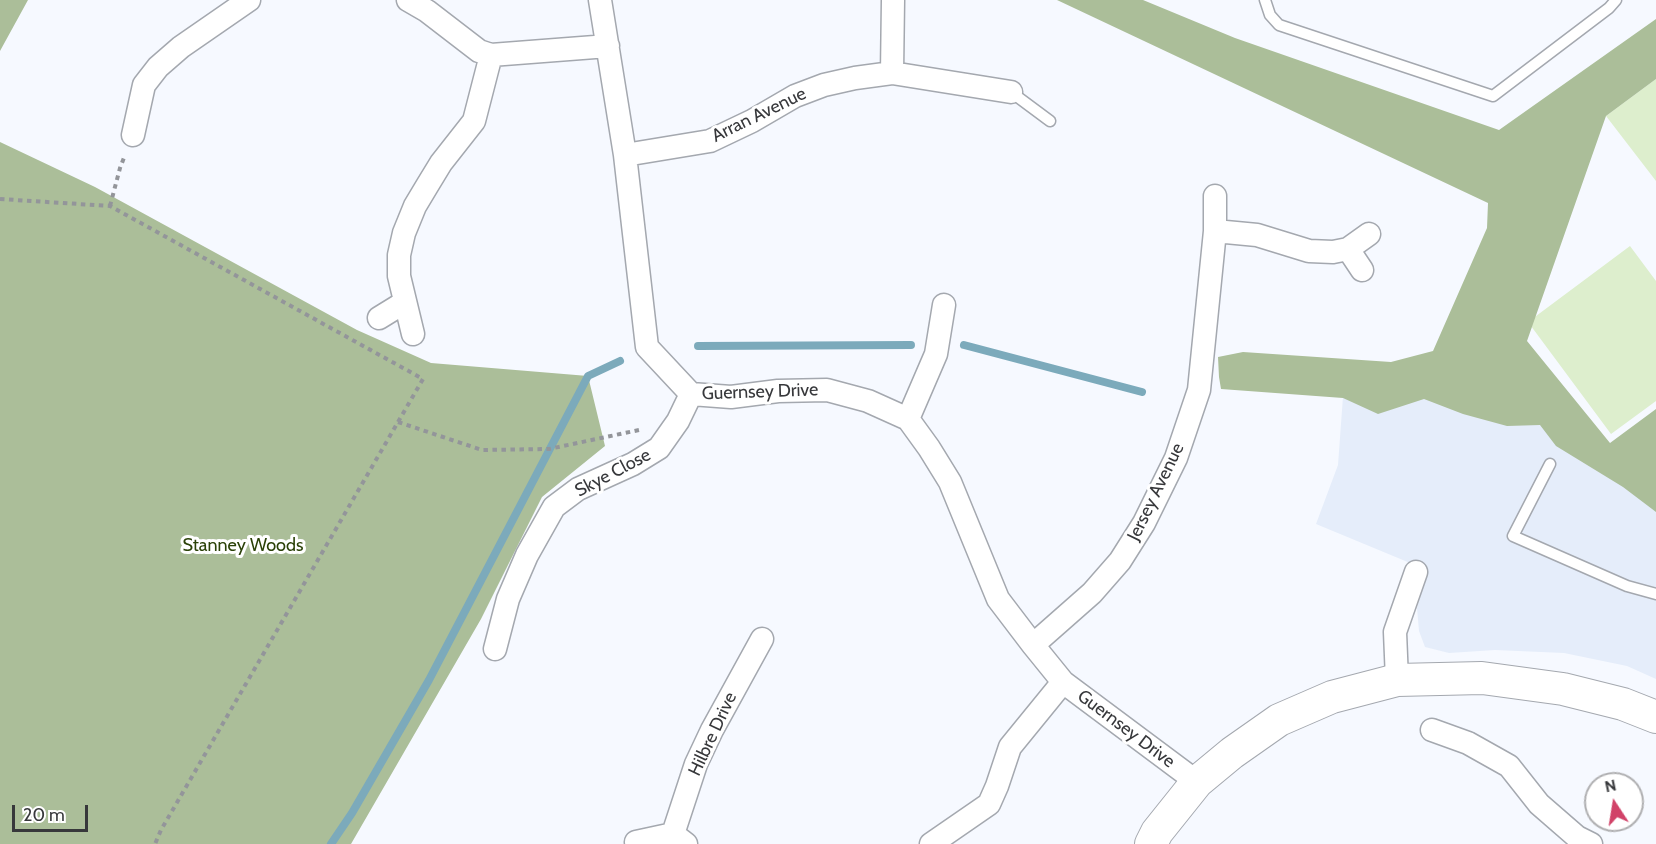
<!DOCTYPE html>
<style>
body{margin:0}
#map{position:relative;width:1656px;height:844px;overflow:hidden;background:#f6f9ff;font-family:Cabin,sans-serif}
canvas{display:block}
.north{position:absolute;left:1584px;top:772px;width:60px;height:60px;box-sizing:border-box;background:#fff;border:2px solid #afafb1;border-radius:50%;rotate:348deg;font-size:16px;font-weight:700;line-height:24px;text-align:center;color:#37383b}
.north::after{content:'';display:block;margin:auto;width:21px;height:27px;background:#d14268;clip-path:polygon(50% 0,100% 100%,50% 72%,0 100%)}
.scale{position:absolute;left:12px;top:805px;width:76px;height:27px;box-sizing:border-box;border:3px solid #37383b;border-top:0;padding-left:8px;font-size:18px;line-height:21px;white-space:nowrap;color:#37383b;-webkit-text-stroke:4px #fff;paint-order:stroke}
</style>
<div id="map">
<canvas width="1656" height="844"></canvas>
<div class="north">N</div>
<div class="scale">20 m</div>
</div>
<script>
const ctx = document.querySelector('canvas').getContext('2d');
ctx.lineJoin = 'round';
function paint(path, color) { ctx.fillStyle = color; ctx.fill(path, 'evenodd'); }
const poly = rows => new Path2D(rows.map(r => 'M' + r).join(''));
function trace(path, color, width, dash) { ctx.strokeStyle = color; ctx.lineWidth = width; ctx.lineCap = dash ? 'butt' : 'round'; ctx.setLineDash(dash || []); ctx.stroke(path); }
function drawText(font, color, halo, rows, align = 'center') {
  ctx.font = font + ' Cabin,sans-serif'; ctx.lineWidth = 6; ctx.setLineDash([]); ctx.textBaseline = 'middle'; ctx.strokeStyle = halo; ctx.fillStyle = color; for (const [text, x, y, turn = 0] of rows) {
    ctx.save(); ctx.translate(x, y); ctx.rotate((+turn || 0) * Math.PI / 180); ctx.textAlign = isNaN(turn) ? turn : align; if (halo) ctx.strokeText(text, 0, 0); ctx.fillText(text, 0, 0); ctx.restore();
  }
}
const built = poly([
 [1345,369,1455,379,1645,466,1656,459,1656,679,1627,666,1564,653,1495,650,1449,653,1425,647,1419,631,1417,608,1427,570,1316,524,1338,465]
]);
const green = poly([
 [1656,79,1656,181,1606,116],
 [1630,246,1656,281,1656,401,1611,434,1528,322]
]);
const forest = poly([
 [0,0,28,0,0,51],
 [1057,0,1143,0,1235,38,1499,130,1656,19,1656,79,1606,116,1527,341,1610,443,1656,409,1656,512,1623,487,1556,446,1540,425,1507,426,1463,414,1424,399,1378,414,1343,398,1221,389,1219,377,1218,357,1243,352,1391,362,1433,351,1487,228,1488,203],
 [0,142,95,187,357,330,431,363,588,376,605,446,542,497,481,619,351,844,0,844]
]);
const stream = poly([
 [964,345,1142,392],
 [698,346,911,345],
 [331,844,352,813,429,680,588,376,620,361]
]);
const path = poly([
 [0,199,110,206,423,379,161,830,155,844],
 [110,206,120,168,125,155],
 [398,422,482,450,549,449,639,430]
]);
const lane = poly([
 [1265,0,1270,15,1279,25,1493,96,1609,8,1616,0],
 [1011,92,1050,121],
 [1550,464,1513,536,1627,586,1656,594]
]);
const street = poly([
 [408,0,427,11,479,51,491,55,608,46],
 [600,0,625,155,647,347,691,394,731,397,778,391,827,390,868,401,908,419,929,448,950,482,998,599,1033,645,1063,682,1197,782],
 [892,73,1011,92],
 [133,135,144,85,158,67,181,47,249,0],
 [625,155,710,141,752,121,795,96,824,85,855,78,892,73,893,0],
 [1215,231,1257,235,1309,251,1333,252,1348,249,1369,234],
 [1348,249,1362,270],
 [379,318,405,302],
 [413,334,399,276,399,255,404,233,415,206,427,186,441,163,474,121,491,55],
 [908,419,936,354,944,305],
 [1033,645,1092,593,1120,561,1144,523,1176,458,1199,390,1215,231,1215,196],
 [495,649,508,599,527,555,554,507,578,489,633,464,659,448,678,421,691,394],
 [1397,680,1395,632,1416,572],
 [1432,730,1468,743,1509,766,1539,804,1577,837,1591,844],
 [673,834,696,764,712,730,762,639],
 [636,842,673,834,686,844],
 [931,844,989,804,997,786,1010,747,1063,682]
]);
const secondary = poly([
 [1151,844,1157,832,1197,782,1232,753,1279,720,1332,697,1397,680,1482,678,1563,689,1623,704,1656,717]
]);
const streetNames = [
 ["Arran Avenue",759,115,-26],
 ["Guernsey Drive",760,392,-2],
 ["Skye Close",613,473,-28],
 ["Jersey Avenue",1156,492,-64],
 ["Guernsey Drive",1126,729,37],
 ["Hilbre Drive",713,734,-65]
];
const parkNames = [
 ["Stanney Woods",243,546]
];
paint(built, '#e5edfa');
paint(green, '#ddeecd');
paint(forest, '#abbe99');
trace(stream, '#7caabb', 8);
trace(lane, '#a4a8af', 13);
trace(street, '#a4a8af', 25);
trace(secondary, '#a4a8af', 34);
trace(path, '#93959a', 4, [4.5, 4.5]);
trace(lane, '#fff', 10);
trace(street, '#fff', 22);
trace(secondary, '#fff', 32);
drawText('18px', '#37383b', '#fff', streetNames);
drawText('18px', '#2a4107', '#fff', parkNames);
</script>
